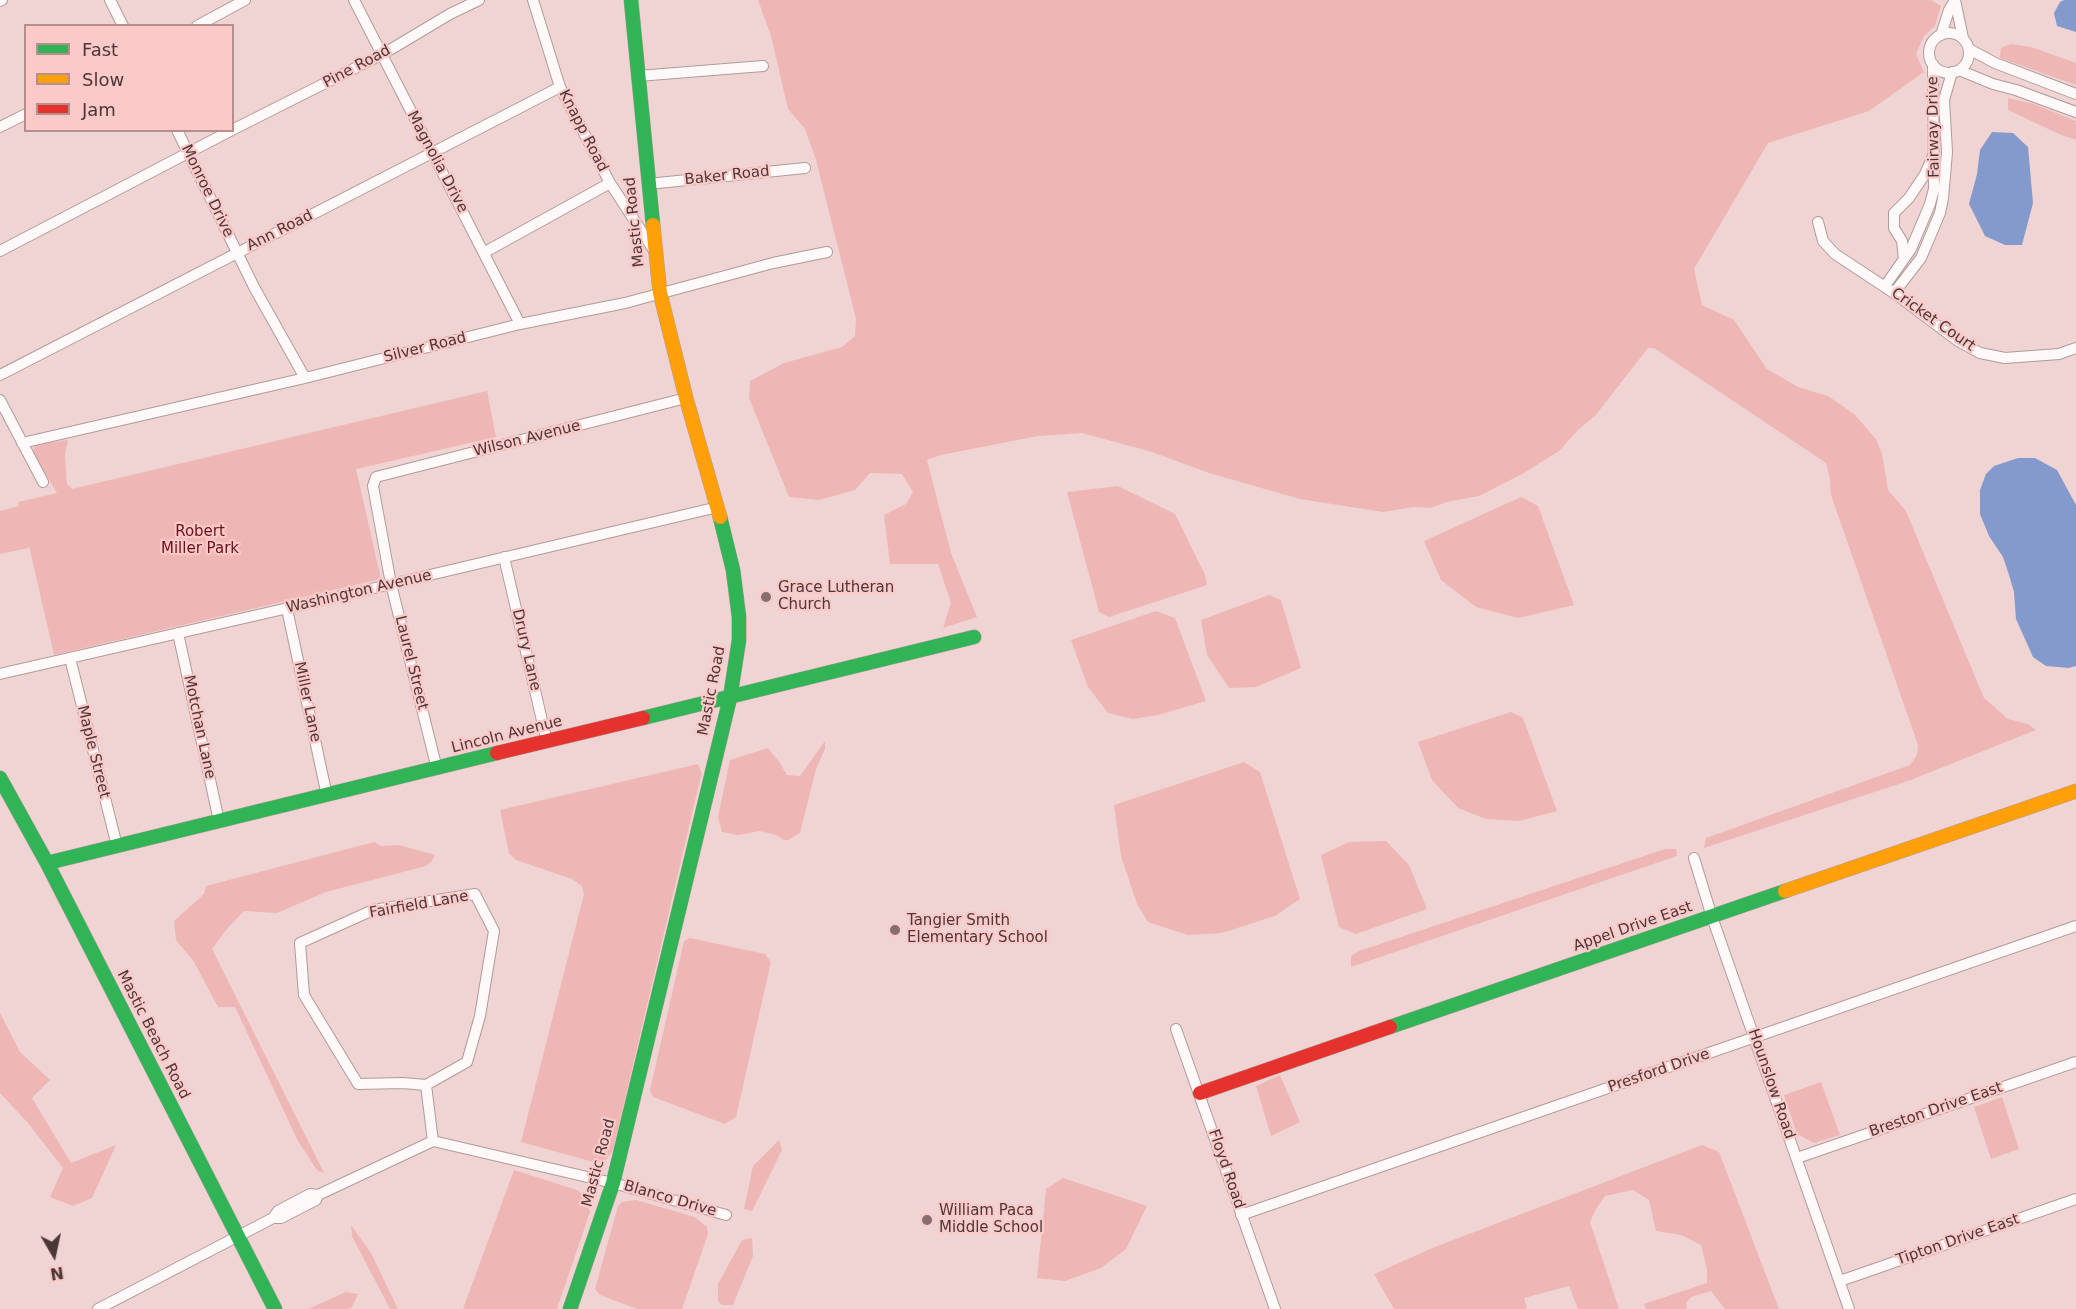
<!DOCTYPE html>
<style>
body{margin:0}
#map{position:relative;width:2076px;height:1309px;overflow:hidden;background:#efd4d3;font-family:"DejaVu Sans",sans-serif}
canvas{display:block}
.legend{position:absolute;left:24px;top:24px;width:210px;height:108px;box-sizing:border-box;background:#fac9c8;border:2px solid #b48f8e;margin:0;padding:8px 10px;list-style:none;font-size:18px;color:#4b3737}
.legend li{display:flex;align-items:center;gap:12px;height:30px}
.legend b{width:30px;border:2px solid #b48f8e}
.north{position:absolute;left:24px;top:1225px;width:60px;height:60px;-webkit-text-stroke:4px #fac9c8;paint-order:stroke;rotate:171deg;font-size:16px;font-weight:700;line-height:24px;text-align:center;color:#4b3737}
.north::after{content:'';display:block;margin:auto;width:21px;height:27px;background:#4b3737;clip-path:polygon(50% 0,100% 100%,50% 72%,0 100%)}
</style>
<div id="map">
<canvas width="2076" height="1309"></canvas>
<ul class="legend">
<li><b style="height:8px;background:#30b455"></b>Fast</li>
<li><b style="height:8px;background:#ff9f0a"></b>Slow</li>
<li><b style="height:8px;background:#e5322d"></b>Jam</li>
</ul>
<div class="north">N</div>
</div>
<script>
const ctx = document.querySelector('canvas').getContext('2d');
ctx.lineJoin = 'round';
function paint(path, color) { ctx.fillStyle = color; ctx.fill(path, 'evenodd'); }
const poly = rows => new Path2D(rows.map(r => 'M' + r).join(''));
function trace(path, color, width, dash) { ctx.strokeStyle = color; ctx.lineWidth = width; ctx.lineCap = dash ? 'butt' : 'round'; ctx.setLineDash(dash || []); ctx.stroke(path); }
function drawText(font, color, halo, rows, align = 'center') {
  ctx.font = font + ' "DejaVu Sans",sans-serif'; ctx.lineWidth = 4.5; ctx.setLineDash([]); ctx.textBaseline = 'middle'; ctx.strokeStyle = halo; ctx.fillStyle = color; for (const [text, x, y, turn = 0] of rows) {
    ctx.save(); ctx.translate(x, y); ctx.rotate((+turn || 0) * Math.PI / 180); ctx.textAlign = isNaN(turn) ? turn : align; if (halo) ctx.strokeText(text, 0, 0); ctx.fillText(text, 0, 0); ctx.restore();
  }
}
const green = poly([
 [758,0,1931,0,1941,6,1935,26,1924,36,1916,54,1924,72,1869,111,1768,143,1694,269,1702,305,1734,320,1767,369,1798,387,1828,396,1854,414,1876,439,1882,454,1888,490,1906,511,1984,698,2008,719,2028,724,2036,730,1908,781,1704,848,1706,838,1910,765,1917,755,1918,745,1831,495,1830,479,1826,463,1654,348,1648,348,1595,416,1579,429,1559,451,1524,473,1479,496,1447,502,1430,508,1413,507,1383,512,1300,499,1209,473,1152,452,1082,433,1038,436,941,455,927,460,951,553,977,617,943,628,951,603,938,564,890,564,884,515,906,504,913,492,902,474,870,473,855,490,819,500,789,497,749,398,750,381,784,363,842,347,855,336,856,319,816,160,805,129,788,109,771,36],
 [2011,44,2031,47,2076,63,2076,85,2000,58,2001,48],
 [2008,98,2034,104,2076,121,2076,140,2061,135,2008,110],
 [487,391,496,437,356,469,381,579,54,655,29,546,28,548,0,554,0,511,19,506,18,502,57,493,33,453,35,445,68,440,65,455,67,484,72,489],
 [1118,486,1175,514,1205,575,1207,585,1109,617,1099,612,1067,492],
 [1521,497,1538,506,1574,605,1518,618,1476,607,1441,580,1424,541],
 [1269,595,1281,600,1301,668,1256,687,1229,688,1207,655,1201,620],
 [1156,611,1175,618,1206,701,1158,715,1133,719,1108,713,1088,687,1071,640],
 [1511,712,1523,718,1557,811,1519,821,1486,819,1458,808,1432,780,1418,742],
 [825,741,825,749,816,769,800,833,788,840,784,840,776,835,760,831,738,835,722,832,718,817,730,760,768,748,780,763,787,775,800,776],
 [1244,762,1260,772,1300,899,1275,916,1222,933,1188,935,1148,922,1137,904,1121,856,1114,805],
 [698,764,702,774,700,780,613,1150,607,1159,597,1163,521,1142,584,894,582,886,572,879,516,860,509,853,500,810],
 [1386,841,1409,865,1427,909,1356,934,1339,927,1321,855,1349,842],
 [374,842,381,846,399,845,435,855,431,862,426,866,326,892,277,913,244,911,226,930,212,949,324,1173,317,1170,298,1141,235,1007,218,1007,194,962,176,940,174,921,204,894,206,886],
 [1665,849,1676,849,1677,856,1351,967,1351,956,1359,951],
 [690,938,765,954,771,962,736,1117,725,1124,653,1097,650,1090,684,941],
 [0,1013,20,1052,50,1080,32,1098,71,1163,116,1145,92,1198,73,1206,50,1197,63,1168,28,1123,0,1093],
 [1280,1075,1300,1122,1271,1136,1256,1086],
 [1821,1082,1840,1135,1814,1143,1797,1134,1784,1095],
 [2002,1097,2019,1149,1991,1159,1974,1107],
 [779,1140,782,1150,752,1211,744,1209,753,1166],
 [1702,1145,1719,1152,1779,1309,1725,1309,1711,1291,1691,1297,1686,1303,1687,1309,1646,1309,1644,1304,1707,1283,1707,1270,1701,1245,1681,1235,1656,1231,1649,1200,1633,1190,1605,1196,1596,1209,1590,1222,1619,1309,1578,1309,1569,1286,1524,1298,1527,1309,1394,1309,1374,1274,1435,1247],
 [514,1170,577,1190,586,1197,590,1212,557,1309,463,1309],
 [1063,1178,1147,1206,1126,1249,1101,1268,1065,1281,1037,1278,1046,1189],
 [636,1200,695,1217,707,1227,708,1234,682,1309,637,1309,600,1295,595,1289,618,1206,622,1202],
 [351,1225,371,1253,398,1309,390,1309,352,1236],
 [752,1238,753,1256,733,1305,722,1305,718,1301,718,1284,742,1240],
 [346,1292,358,1294,352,1307,348,1309,308,1309]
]);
const water = poly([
 [2064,0,2076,0,2076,32,2057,26,2054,13,2060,2],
 [1992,132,2013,133,2028,147,2033,203,2022,245,2005,245,1985,236,1969,204,1977,174,1980,150],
 [2018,458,2035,458,2057,470,2076,505,2076,666,2069,668,2046,666,2033,657,2016,619,2014,592,2009,575,2003,557,1989,536,1980,514,1980,490,1986,474,1994,466]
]);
const street = poly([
 [110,0,123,26],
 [354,0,520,324],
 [533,0,560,87,610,183,655,252],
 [1955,0,1963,38],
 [0,1,2,0],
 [197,26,245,0],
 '1929 53a20 20 0 1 1 40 0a20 20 0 1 1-40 0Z',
 [1941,35,1949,10,1955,0],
 [1969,49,1995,63,2076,94],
 [1959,70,1993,84,2016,90,2076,112],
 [638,76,763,66],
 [0,127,26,114],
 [177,130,254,287,305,378],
 [232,130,383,54,450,14,479,0],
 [648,184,805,168],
 [1818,222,1823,241,1835,254,1894,293,1958,341,1980,353,2005,358,2059,354,2076,348],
 [0,251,232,130],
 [485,252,610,183],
 [1904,259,1902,241,1894,228,1894,213,1909,198,1925,174,1933,156],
 [1885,286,1911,249,1930,204,1934,189,1933,64],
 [1894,293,1921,258,1940,213,1943,198,1947,152,1944,100,1952,72],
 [0,375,560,87],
 [0,400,43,482],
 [22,443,305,378,520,324,625,303,773,263,827,252],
 [504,557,547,742],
 [287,609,327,796],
 [178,633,219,821],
 [70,658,117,846],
 [0,674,345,595,718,507],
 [437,769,391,584,373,486,376,477,686,398],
 [1694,858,1712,917,1849,1309],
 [475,894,494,931,480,1016,467,1062,426,1085,403,1083,358,1084,304,995,300,943,373,910,475,894],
 [1176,1029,1275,1309],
 [426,1085,433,1141],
 [1797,1158,2076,1062],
 [318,1195,433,1141,613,1183,726,1215],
 [1241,1215,2076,926],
 [1840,1281,2076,1199],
 [98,1309,273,1218,281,1218,316,1200,318,1195,310,1194,278,1211,273,1218]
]);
const fast = poly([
 [631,0,653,225],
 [643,718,974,637],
 [0,778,47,863,275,1309],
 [47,863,497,753],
 [1390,1027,1785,891],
 [570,1309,613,1183,730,698,739,640,739,617,733,570,720,517]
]);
const slow = poly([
 [653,225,660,293,686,398,720,517],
 [1785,891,2076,791]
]);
const jam = poly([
 [497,753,643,718],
 [1200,1093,1390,1027]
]);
const markers = [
 [766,597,6,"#846e6e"],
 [895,930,6,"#846e6e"],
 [927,1220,6,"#846e6e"]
];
const streetNames = [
 ["Pine Road",357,67,-28],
 ["Fairway Drive",1934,127,-91],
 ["Knapp Road",583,131,63],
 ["Magnolia Drive",437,162,62],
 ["Baker Road",727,176,-6],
 ["Monroe Drive",207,191,64],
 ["Mastic Road",635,222,-96],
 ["Ann Road",280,231,-27],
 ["Cricket Court",1933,320,35],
 ["Silver Road",425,348,-14],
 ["Wilson Avenue",527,439,-14],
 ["Washington Avenue",359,592,-13],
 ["Drury Lane",526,650,77],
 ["Laurel Street",411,663,76],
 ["Mastic Road",712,691,-79],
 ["Miller Lane",307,702,78],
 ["Motchan Lane",199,727,78],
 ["Lincoln Avenue",507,735,-14],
 ["Maple Street",93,752,76],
 ["Fairfield Lane",419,905,-10],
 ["Appel Drive East",1633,927,-19],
 ["Mastic Beach Road",153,1035,63],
 ["Presford Drive",1659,1071,-19],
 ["Hounslow Road",1771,1084,71],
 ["Breston Drive East",1936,1110,-19],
 ["Mastic Road",599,1163,-75],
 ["Floyd Road",1226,1169,71],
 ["Blanco Drive",670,1199,16],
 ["Tipton Drive East",1958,1240,-19]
];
const parkNames = [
 ["Robert",200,532],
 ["Miller Park",200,549]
];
const poiNames = [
 ["Grace Lutheran",778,588],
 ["Church",778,605],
 ["Tangier Smith",907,921],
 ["Elementary School",907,938],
 ["William Paca",939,1211],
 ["Middle School",939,1228]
];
paint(green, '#eeb7b6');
paint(water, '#849acd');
trace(street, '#af9b9a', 12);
trace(fast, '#af9b9a', 15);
trace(slow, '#af9b9a', 15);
trace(jam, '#af9b9a', 15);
trace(street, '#fdf9f8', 10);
trace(fast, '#30b455', 14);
trace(slow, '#ff9f0a', 14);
trace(jam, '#e5322d', 14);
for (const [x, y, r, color] of markers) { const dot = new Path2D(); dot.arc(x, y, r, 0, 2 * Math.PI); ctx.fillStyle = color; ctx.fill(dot); trace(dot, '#fac9c8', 2); }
drawText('15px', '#4b3737', '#fac9c8', streetNames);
drawText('15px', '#6a111c', '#fac9c8', parkNames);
drawText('15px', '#4b3737', '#fac9c8', poiNames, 'left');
</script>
